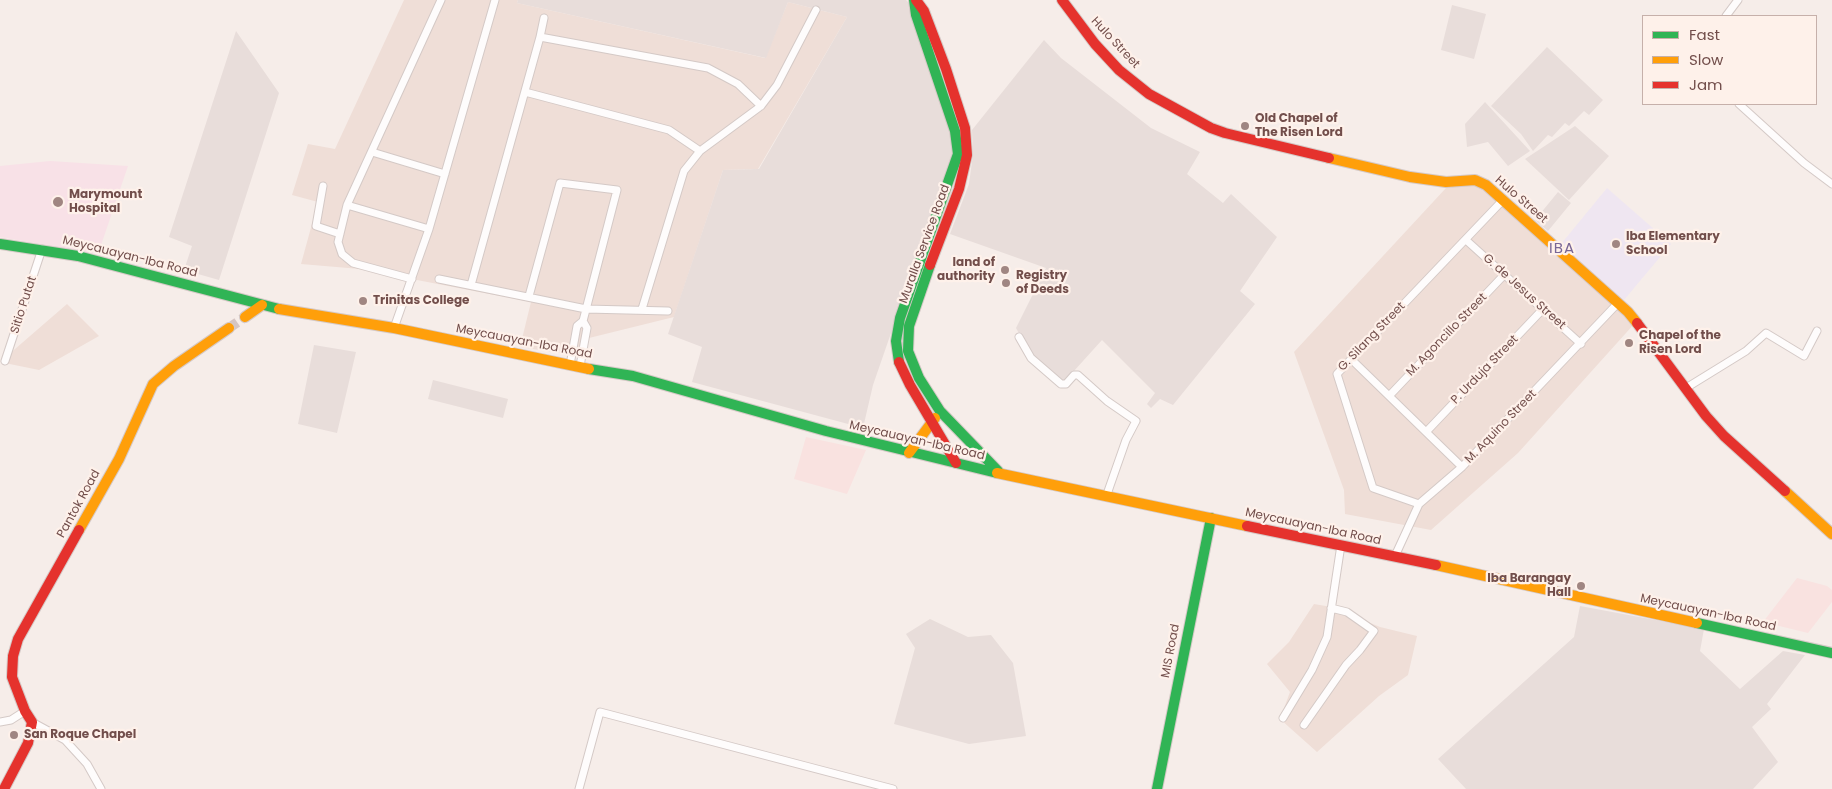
<!DOCTYPE html>
<style>
body{margin:0}
#map{position:relative;width:1832px;height:789px;overflow:hidden;background:#f6ede9;font-family:Poppins,sans-serif}
canvas{display:block}
.legend{position:absolute;left:1642px;top:15px;width:175px;height:90px;box-sizing:border-box;background:#fef1ea;border:1px solid #c6b0aa;margin:0;padding:6px 9px;list-style:none;font-size:15px;color:#724e4b}
.legend li{display:flex;align-items:center;gap:10px;height:25px}
.legend b{width:25px;border:1px solid #c6b0aa}
</style>
<div id="map">
<canvas width="1832" height="789"></canvas>
<ul class="legend">
<li><b style="height:6px;background:#30b455"></b>Fast</li>
<li><b style="height:6px;background:#ff9f0a"></b>Slow</li>
<li><b style="height:6px;background:#e5322d"></b>Jam</li>
</ul>
</div>
<script>
const ctx = document.querySelector('canvas').getContext('2d');
ctx.lineJoin = 'round';
function paint(path, color) { ctx.fillStyle = color; ctx.fill(path, 'evenodd'); }
const poly = rows => new Path2D(rows.map(r => 'M' + r).join(''));
function trace(path, color, width, dash) { ctx.strokeStyle = color; ctx.lineWidth = width; ctx.lineCap = dash ? 'butt' : 'round'; ctx.setLineDash(dash || []); ctx.stroke(path); }
function drawText(font, color, halo, rows, align = 'center') {
  ctx.font = font + ' Poppins,sans-serif'; ctx.lineWidth = 4.5; ctx.setLineDash([]); ctx.textBaseline = 'middle'; ctx.strokeStyle = halo; ctx.fillStyle = color; for (const [text, x, y, turn = 0] of rows) {
    ctx.save(); ctx.translate(x, y); ctx.rotate((+turn || 0) * Math.PI / 180); ctx.textAlign = isNaN(turn) ? turn : align; if (halo) ctx.strokeText(text, 0, 0); ctx.fillText(text, 0, 0); ctx.restore();
  }
}
const residential = poly([
 [404,0,518,0,517,3,765,58,788,2,847,17,758,169,723,170,674,317,589,338,584,357,520,347,531,302,360,269,301,264,318,202,292,195,308,144,335,149],
 [1479,183,1635,323,1518,453,1431,530,1345,514,1344,490,1294,352,1446,188],
 [67,304,99,336,39,370,0,362],
 [1314,604,1349,610,1363,620,1380,627,1417,636,1408,675,1379,696,1317,752,1280,719,1290,692,1267,664,1289,642]
]);
const commercial = poly([
 [806,437,866,450,847,494,794,479],
 [1797,578,1827,586,1832,590,1832,602,1808,633,1763,622]
]);
const industrial = poly([
 [518,0,906,0,909,3,949,126,953,154,873,385,863,428,692,382,702,347,668,334,723,170,759,169,847,17,788,2,766,58,517,3],
 [1452,5,1486,14,1474,59,1441,50],
 [236,31,279,93,219,280,184,270,192,246,169,237],
 [1044,40,1061,58,1151,128,1200,152,1187,174,1223,203,1231,194,1277,237,1240,291,1255,304,1173,405,1160,399,1151,408,1147,404,1155,393,1102,340,1064,382,1032,357,1016,328,1046,268,950,234,969,184,973,154,972,130],
 [1547,47,1603,100,1589,115,1584,111,1569,126,1565,123,1552,137,1548,135,1533,151,1521,134,1491,106],
 [1485,102,1530,151,1508,166,1488,142,1467,147,1465,124],
 [1575,126,1609,156,1569,200,1525,159],
 [1558,192,1571,203,1548,231,1535,220],
 [314,345,356,352,337,433,298,424],
 [433,380,508,399,503,418,428,399],
 [1580,606,1704,629,1700,651,1740,689,1783,651,1805,655,1767,704,1771,709,1752,727,1778,762,1753,789,1466,789,1438,759,1574,637],
 [930,619,968,637,991,635,1013,663,1026,736,969,744,894,724,915,648,906,634]
]);
const education = poly([
 [1607,188,1671,244,1624,300,1561,244]
]);
const medical = poly([
 [50,161,128,166,98,254,0,237,0,166]
]);
const secondaryTunnel = poly([
 [229,328,245,317]
]);
const street = poly([
 [1726,16,1738,0],
 [540,37,544,18],
 [525,92,669,130,700,151],
 [1739,104,1804,163,1832,184],
 [372,152,445,174],
 [323,186,316,226,340,234],
 [347,205,429,229],
 [1466,240,1581,344],
 [412,279,353,263,342,254,338,242,347,205,441,0],
 [439,279,586,309,668,311],
 [471,285,540,37,708,68,738,84,761,106],
 [529,296,560,183,617,190,583,321,587,328,580,366],
 [642,309,684,171,700,151,761,106,777,85,816,10],
 [394,328,429,229,495,0],
 [1019,337,1031,358,1061,384,1066,384,1074,375,1078,375,1107,401,1136,421,1126,440,1106,497],
 [1351,359,1462,467],
 [5,361,42,249],
 [570,365,577,326,583,321],
 [1686,388,1746,351,1766,333,1804,356,1817,331],
 [1390,395,1504,275],
 [1427,431,1543,309],
 [1419,504,1373,488,1337,374,1503,200],
 [1395,556,1419,504,1462,467,1618,303],
 [1283,718,1312,670,1327,637,1341,545],
 [0,722,11,720,25,711],
 [32,722,65,740,87,764,101,789],
 [1304,725,1346,665,1360,650,1374,631,1347,612,1331,608],
 [579,789,600,712,893,789]
]);
const fast = poly([
 [0,244,78,256,279,309],
 [930,265,909,326,908,351,919,378,940,411,998,471],
 [899,362,896,341,900,318,958,154,955,131,916,15,914,0],
 [589,369,633,376,826,431,997,473],
 [1697,623,1832,653],
 [1157,789,1211,518]
]);
const slow = poly([
 [1329,158,1410,177,1446,182,1475,180,1486,185,1628,312,1637,323],
 [279,309,394,328,589,369],
 [245,317,262,305],
 [909,453,935,418],
 [997,473,1247,526],
 [1785,491,1832,534],
 [79,530,119,459,153,384,174,366,229,328],
 [1436,565,1697,623]
]);
const jam = poly([
 [916,0,924,11,946,69,965,128,967,155,959,189,930,265],
 [1062,0,1095,44,1119,70,1149,94,1211,128,1225,133,1329,158],
 [1637,323,1706,416,1724,436,1785,491],
 [899,362,910,385,956,463],
 [1247,526,1436,565],
 [4,789,28,743,32,722,25,711,12,677,13,656,18,639,79,530]
]);
const markers = [
 [1245,126,5,"#a08682"],
 [58,202,6,"#a08682"],
 [1616,244,5,"#a08682"],
 [1005,270,5,"#a08682"],
 [1006,283,5,"#a08682"],
 [363,301,5,"#a08682"],
 [1629,343,5,"#a08682"],
 [1581,586,5,"#a08682"],
 [14,735,5,"#a08682"]
];
const streetNames = [
 ["Hulo Street",1115,43,47],
 ["Hulo Street",1521,200,41],
 ["Muralla Service Road",925,244,-70],
 ["Meycauayan-Iba Road",130,257,14],
 ["G. de Jesus Street",1524,292,42],
 ["Sitio Putat",24,305,-72],
 ["M. Agoncillo Street",1447,335,-46],
 ["G. Silang Street",1372,337,-46],
 ["Meycauayan-Iba Road",524,342,11],
 ["P. Urduja Street",1485,370,-46],
 ["M. Aquino Street",1501,427,-46],
 ["Meycauayan-Iba Road",917,441,13],
 ["Pantok Road",79,504,-61],
 ["Meycauayan-Iba Road",1313,527,12],
 ["Meycauayan-Iba Road",1708,613,12],
 ["MIS Road",1171,651,-79]
];
const poiNames = [
 ["Old Chapel of",1255,119],
 ["The Risen Lord",1255,133],
 ["Marymount",69,195],
 ["Hospital",69,209],
 ["Iba Elementary",1626,237],
 ["School",1626,251],
 ["land of",995,263,"right"],
 ["authority",995,277,"right"],
 ["Registry",1016,276],
 ["of Deeds",1016,290],
 ["Trinitas College",373,301],
 ["Chapel of the",1639,336],
 ["Risen Lord",1639,350],
 ["Iba Barangay",1571,579,"right"],
 ["Hall",1571,593,"right"],
 ["San Roque Chapel",24,735]
];
const quarterNames = [
 ["IBA",1562,249]
];
paint(residential, '#efded7');
paint(commercial, '#f9e2e0');
paint(industrial, '#e8ddda');
paint(education, '#efe6f1');
paint(medical, '#f8e1e7');
trace(secondaryTunnel, '#d5c5c2', 10, [10, 5]);
trace(street, '#d4c9c6', 9);
trace(fast, '#d5c9c6', 12);
trace(slow, '#d5c9c6', 12);
trace(jam, '#d5c9c6', 12);
trace(street, '#fefcfc', 7);
trace(fast, '#30b455', 10);
trace(slow, '#ff9f0a', 10);
trace(jam, '#e5322d', 10);
for (const [x, y, r, color] of markers) { const dot = new Path2D(); dot.arc(x, y, r, 0, 2 * Math.PI); ctx.fillStyle = color; ctx.fill(dot); trace(dot, '#fef1ea', 2); }
drawText('12px', '#724e4b', '#fef1ea', streetNames);
drawText('bold 12px', '#724e4b', '#fef1ea', poiNames, 'left');
ctx.letterSpacing = '1px';
drawText('15px', '#796796', '#fef1ea', quarterNames);
ctx.letterSpacing = '0px';
</script>
